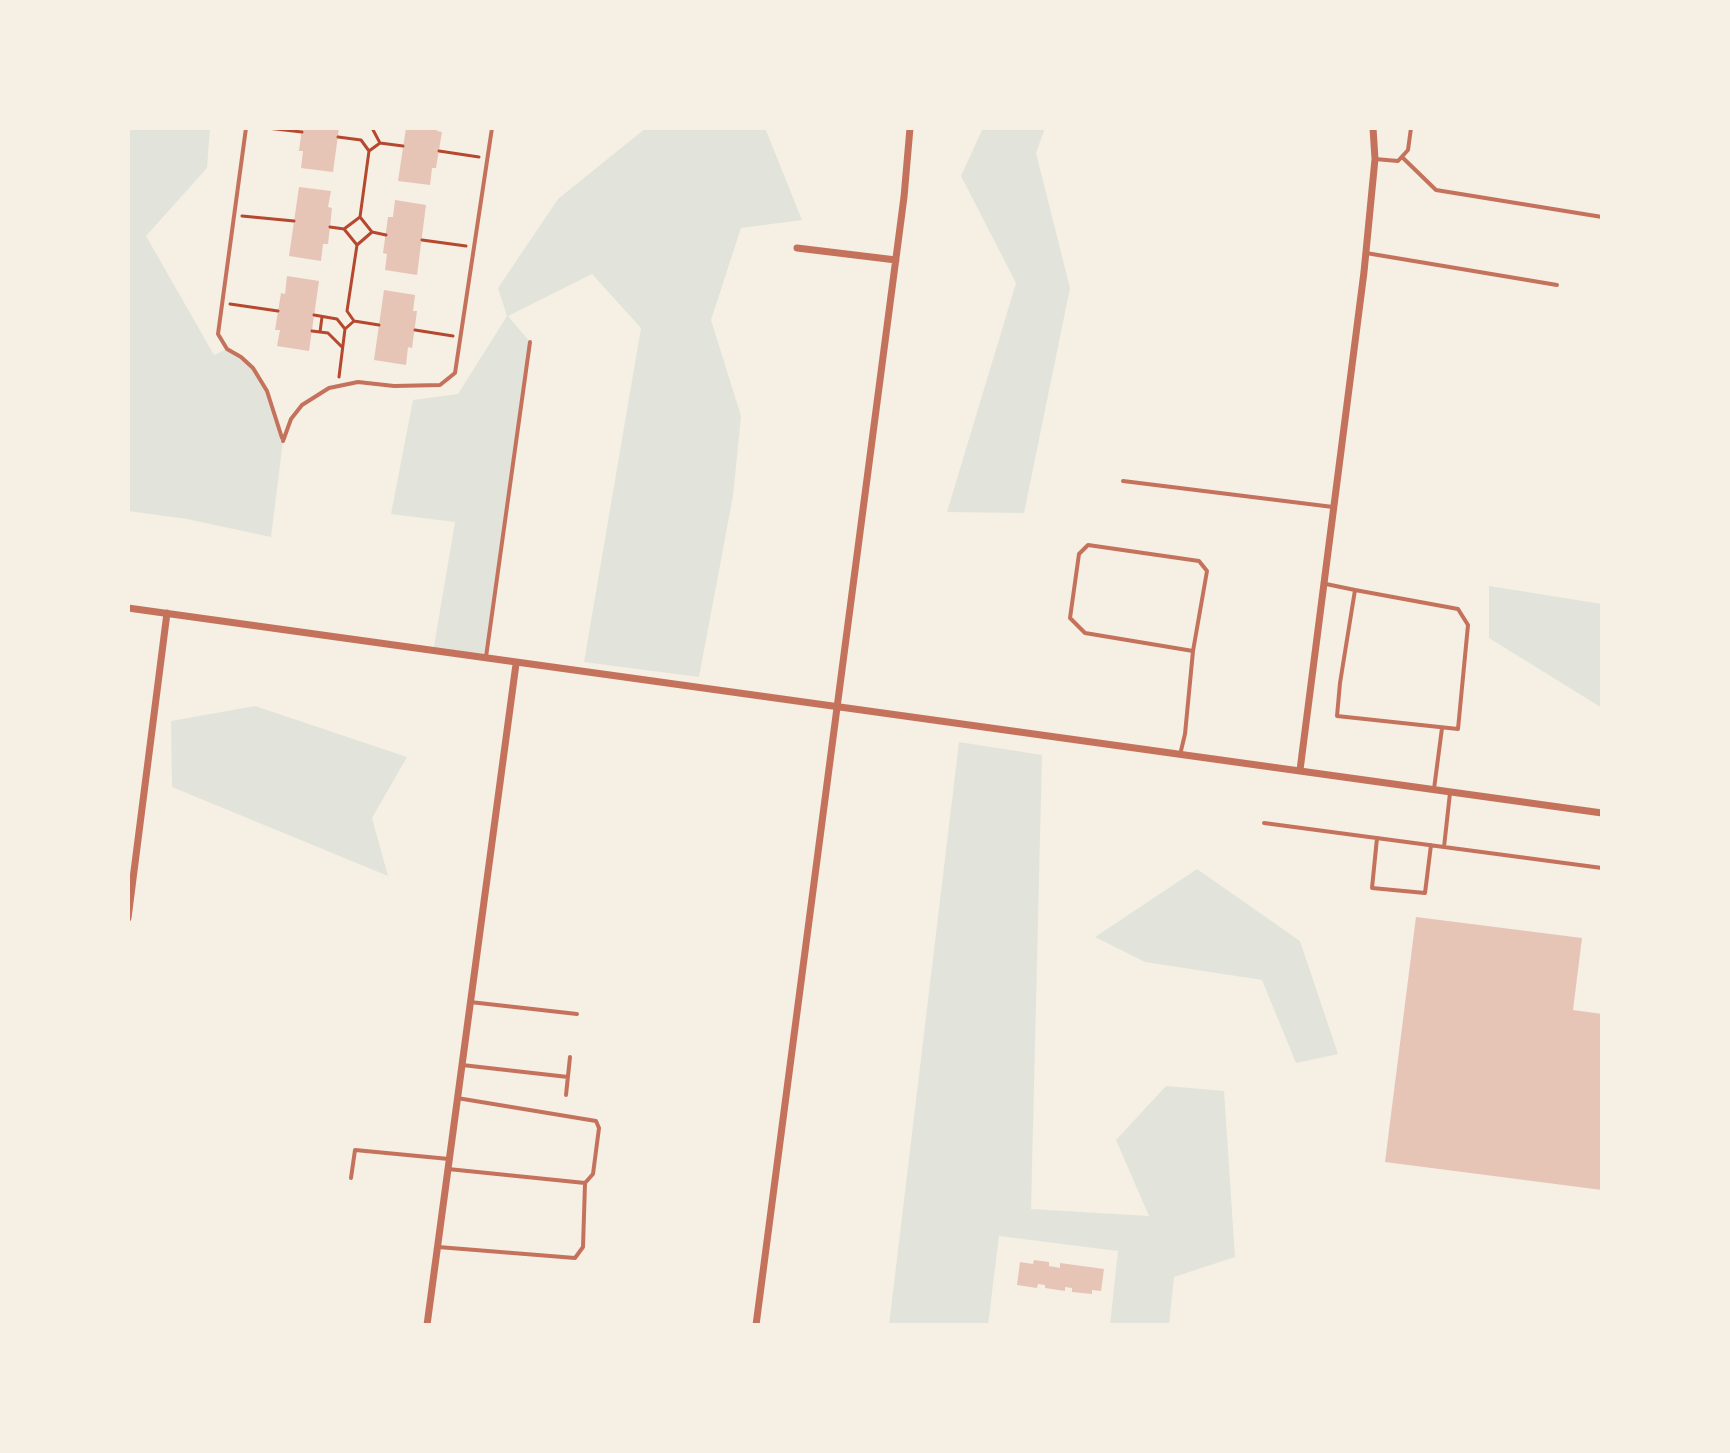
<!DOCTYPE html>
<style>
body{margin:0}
#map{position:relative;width:1730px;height:1453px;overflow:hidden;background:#f6efe4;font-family:"IBM Plex Sans",sans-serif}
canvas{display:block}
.frame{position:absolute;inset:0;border:130px solid #f6efe4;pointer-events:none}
</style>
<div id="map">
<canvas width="1730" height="1453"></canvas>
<div class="frame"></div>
</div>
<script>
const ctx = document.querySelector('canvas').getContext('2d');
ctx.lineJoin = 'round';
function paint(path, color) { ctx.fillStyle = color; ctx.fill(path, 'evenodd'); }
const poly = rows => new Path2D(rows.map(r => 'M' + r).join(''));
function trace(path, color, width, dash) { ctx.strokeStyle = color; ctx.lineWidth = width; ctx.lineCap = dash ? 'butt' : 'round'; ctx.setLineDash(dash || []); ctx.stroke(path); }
const green = poly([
 [128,128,210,128,207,168,146,236,214,355,227,349,253,368,267,391,283,441,271,537,187,519,128,511],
 [646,128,765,128,802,220,741,228,711,320,741,416,733,496,699,677,584,662,641,328,592,274,508,316,530,342,486,660,433,652,455,522,391,514,413,400,458,394,507,316,498,288,558,199],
 [983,128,1045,128,1036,153,1070,288,1024,513,947,512,1016,283,961,176],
 [1489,586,1602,604,1602,708,1489,638],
 [255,706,407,757,372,818,388,876,172,787,171,721],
 [959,742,1042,755,1031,1209,1149,1216,1116,1140,1166,1086,1224,1091,1235,1257,1174,1277,1169,1325,1110,1325,1118,1251,999,1236,988,1325,889,1325],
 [1197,869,1300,941,1338,1054,1296,1063,1262,980,1145,962,1095,937]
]);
const building = poly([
 [302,128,339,128,333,172,301,168,303,151,299,151],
 [406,128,438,128,437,131,442,132,436,168,432,168,430,185,398,181],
 [299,187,331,191,328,207,332,208,330,227,328,244,323,244,321,261,289,256],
 [395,200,426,205,417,275,385,270,387,254,383,253,388,217,393,217],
 [287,276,319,281,309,351,277,346,280,330,275,330,281,293,285,294],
 [384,290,415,295,413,311,417,311,412,348,408,347,406,365,374,360],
 [1416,917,1582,938,1573,1010,1602,1014,1602,1190,1385,1162],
 [1034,1260,1049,1262,1049,1266,1060,1268,1060,1263,1104,1269,1101,1291,1092,1290,1092,1294,1072,1292,1072,1288,1065,1287,1065,1291,1045,1288,1045,1285,1038,1284,1037,1288,1017,1285,1020,1262,1033,1264]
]);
const path = poly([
 [267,128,302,132],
 [372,128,380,143,403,146],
 [338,137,361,140,369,151,380,143],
 [369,151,360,217,372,232,386,235],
 [439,151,479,157],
 [242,216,294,221],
 [330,227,344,229,357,245],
 [344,229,360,217],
 [372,232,357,245,347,311,354,321,379,325],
 [422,240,466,246],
 [230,304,278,311],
 [314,315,337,319,345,329],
 [415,330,453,336],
 [312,331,328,333,342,347],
 [320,332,322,317],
 [339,377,345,329,354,321]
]);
const service = poly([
 [246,128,218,334,227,349,241,357,253,368,267,391,282,438],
 [1402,157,1436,190,1602,217],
 [1375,159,1398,161,1408,150,1411,128],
 [1366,253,1557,285],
 [283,441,291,419,302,405,329,388,358,382,394,386,440,385,455,373,492,128],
 [1123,481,1333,507],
 [1326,584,1355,590,1458,609,1468,625,1458,729,1337,716,1340,683,1355,590],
 [486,657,530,342],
 [1180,755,1185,734,1193,651,1085,633,1070,618,1079,554,1088,545,1199,561,1207,571,1193,651],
 [1434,789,1442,728],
 [1450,793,1444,847,1602,868],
 [1264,823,1444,847],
 [1377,838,1372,888,1425,893,1431,845],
 [470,1002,577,1014],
 [462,1065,568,1077],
 [566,1095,570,1057],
 [448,1169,585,1183,593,1174,599,1128,596,1121,457,1098],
 [351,1178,355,1150,449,1159],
 [438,1247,575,1258,583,1247,585,1184]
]);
const minor = poly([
 [797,248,896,260],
 [128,608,1602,813],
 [1300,770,1364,272,1375,159,1373,128],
 [128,918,167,613],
 [427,1325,516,664],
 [756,1325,904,197,910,128]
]);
paint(green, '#e2e4dc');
paint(building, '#e6c5b7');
trace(path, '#b5482f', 3);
trace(service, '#c5725c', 4);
trace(minor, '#c5725c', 7);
</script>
